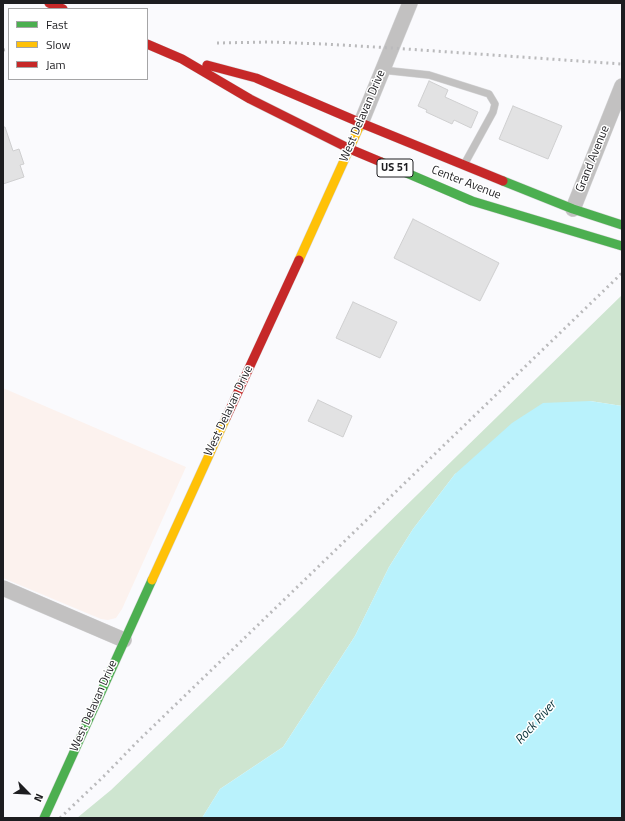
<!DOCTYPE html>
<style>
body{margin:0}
#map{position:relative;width:625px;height:821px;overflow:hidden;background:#fafafd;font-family:"Titillium Web",sans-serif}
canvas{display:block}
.frame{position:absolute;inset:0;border:4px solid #1d1d20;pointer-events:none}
.legend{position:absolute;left:8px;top:8px;width:140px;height:72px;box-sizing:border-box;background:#fff;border:1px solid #a5a5a6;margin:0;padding:5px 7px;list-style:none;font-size:12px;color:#1d1d20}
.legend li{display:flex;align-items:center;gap:8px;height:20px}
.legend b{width:20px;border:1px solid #a5a5a6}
.north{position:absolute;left:8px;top:773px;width:40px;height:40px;-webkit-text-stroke:3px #fff;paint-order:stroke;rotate:114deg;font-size:11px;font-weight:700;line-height:16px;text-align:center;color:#1d1d20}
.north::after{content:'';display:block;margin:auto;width:14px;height:18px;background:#1d1d20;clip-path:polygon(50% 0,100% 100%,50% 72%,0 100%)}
</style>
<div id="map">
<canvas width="625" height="821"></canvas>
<div class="frame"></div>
<ul class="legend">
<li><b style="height:5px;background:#4caf50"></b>Fast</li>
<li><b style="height:5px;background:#ffc107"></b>Slow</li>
<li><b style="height:5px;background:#c62828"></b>Jam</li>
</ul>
<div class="north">N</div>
</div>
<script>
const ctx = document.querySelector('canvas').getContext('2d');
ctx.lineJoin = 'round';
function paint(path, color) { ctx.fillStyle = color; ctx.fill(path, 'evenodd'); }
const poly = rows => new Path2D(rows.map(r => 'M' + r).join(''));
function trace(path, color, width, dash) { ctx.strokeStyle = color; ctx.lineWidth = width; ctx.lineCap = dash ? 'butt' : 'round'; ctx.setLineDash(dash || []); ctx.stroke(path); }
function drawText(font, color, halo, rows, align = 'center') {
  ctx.font = font + ' "Titillium Web",sans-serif'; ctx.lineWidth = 3; ctx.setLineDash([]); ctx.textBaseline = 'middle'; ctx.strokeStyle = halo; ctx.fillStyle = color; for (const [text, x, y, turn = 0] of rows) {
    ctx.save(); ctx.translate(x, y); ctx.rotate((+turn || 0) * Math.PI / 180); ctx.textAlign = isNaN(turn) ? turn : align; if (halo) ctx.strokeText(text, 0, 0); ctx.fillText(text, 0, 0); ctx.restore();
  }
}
const industrial = poly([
 [3,388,186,467,122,609,116,618,108,620,101,619,3,578]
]);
const green = poly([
 [622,295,622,406,590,401,455,474,413,529,389,567,355,636,283,747,220,789,202,818,77,818,111,790,295,614]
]);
const water = poly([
 [590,401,622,406,622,818,202,818,220,789,283,747,355,636,389,567,413,529,455,474,512,423,543,403]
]);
const building = poly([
 [429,81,448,90,445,97,478,112,471,128,454,120,452,124,426,112,427,110,418,106,429,81],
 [513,106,562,126,548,159,499,139,513,106],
 [3,127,5,127,13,151,19,149,24,164,20,165,24,177,3,184,3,127],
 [413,219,499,263,480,301,394,258,413,219],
 [353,302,397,322,380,358,336,338,353,302],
 [318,400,352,416,343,437,308,421,318,400]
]);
const lane = poly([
 [382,70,429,75,489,94,495,104,493,112,465,163]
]);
const street = poly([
 [361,123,410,3],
 [573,209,622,86],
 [3,588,124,640]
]);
const fast = poly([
 [381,162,472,201,622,246],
 [503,181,573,209,622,225],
 [44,818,152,580]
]);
const slow = poly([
 [299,260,361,123],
 [152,580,226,418]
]);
const jam = poly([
 [49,3,63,9],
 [147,44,182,59,250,99,350,149,381,162],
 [207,65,256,78,361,123,503,181],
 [226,418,299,260]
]);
const rail = poly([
 [217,43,269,42,324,44,392,48,622,64],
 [3,50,9,49],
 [60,818,104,776,138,741,622,273]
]);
const shields = [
 [395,168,36]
];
const shieldNames = [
 ["US 51",395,168]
];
const streetNames = [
 ["West Delavan Drive",363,116,-67],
 ["Grand Avenue",593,159,-68],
 ["Center Avenue",466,183,21],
 ["West Delavan Drive",229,411,-65],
 ["West Delavan Drive",94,706,-66]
];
const waterNames = [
 ["Rock River",536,723,-48]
];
paint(industrial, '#fcf2ee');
paint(green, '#cee5d0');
paint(water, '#b9f2fc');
paint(building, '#e2e2e3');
trace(building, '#cfcfd0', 1);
trace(lane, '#d7d7d9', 8);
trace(street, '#d7d7d9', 16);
trace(fast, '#d7d7d9', 10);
trace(slow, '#d7d7d9', 10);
trace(jam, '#d7d7d9', 10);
trace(lane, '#c2c1c1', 7);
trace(street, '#c2c1c1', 15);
trace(fast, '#4caf50', 9);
trace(slow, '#ffc107', 9);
trace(jam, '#c62828', 9);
trace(rail, '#bababc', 3, [2, 4]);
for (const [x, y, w] of shields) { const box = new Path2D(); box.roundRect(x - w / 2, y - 9, w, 18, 3); ctx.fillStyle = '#fff'; ctx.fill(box); trace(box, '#1d1d20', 1); }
drawText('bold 11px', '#1d1d20', null, shieldNames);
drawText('12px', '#1d1d20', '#fff', streetNames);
drawText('italic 13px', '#0a3339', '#fff', waterNames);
</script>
